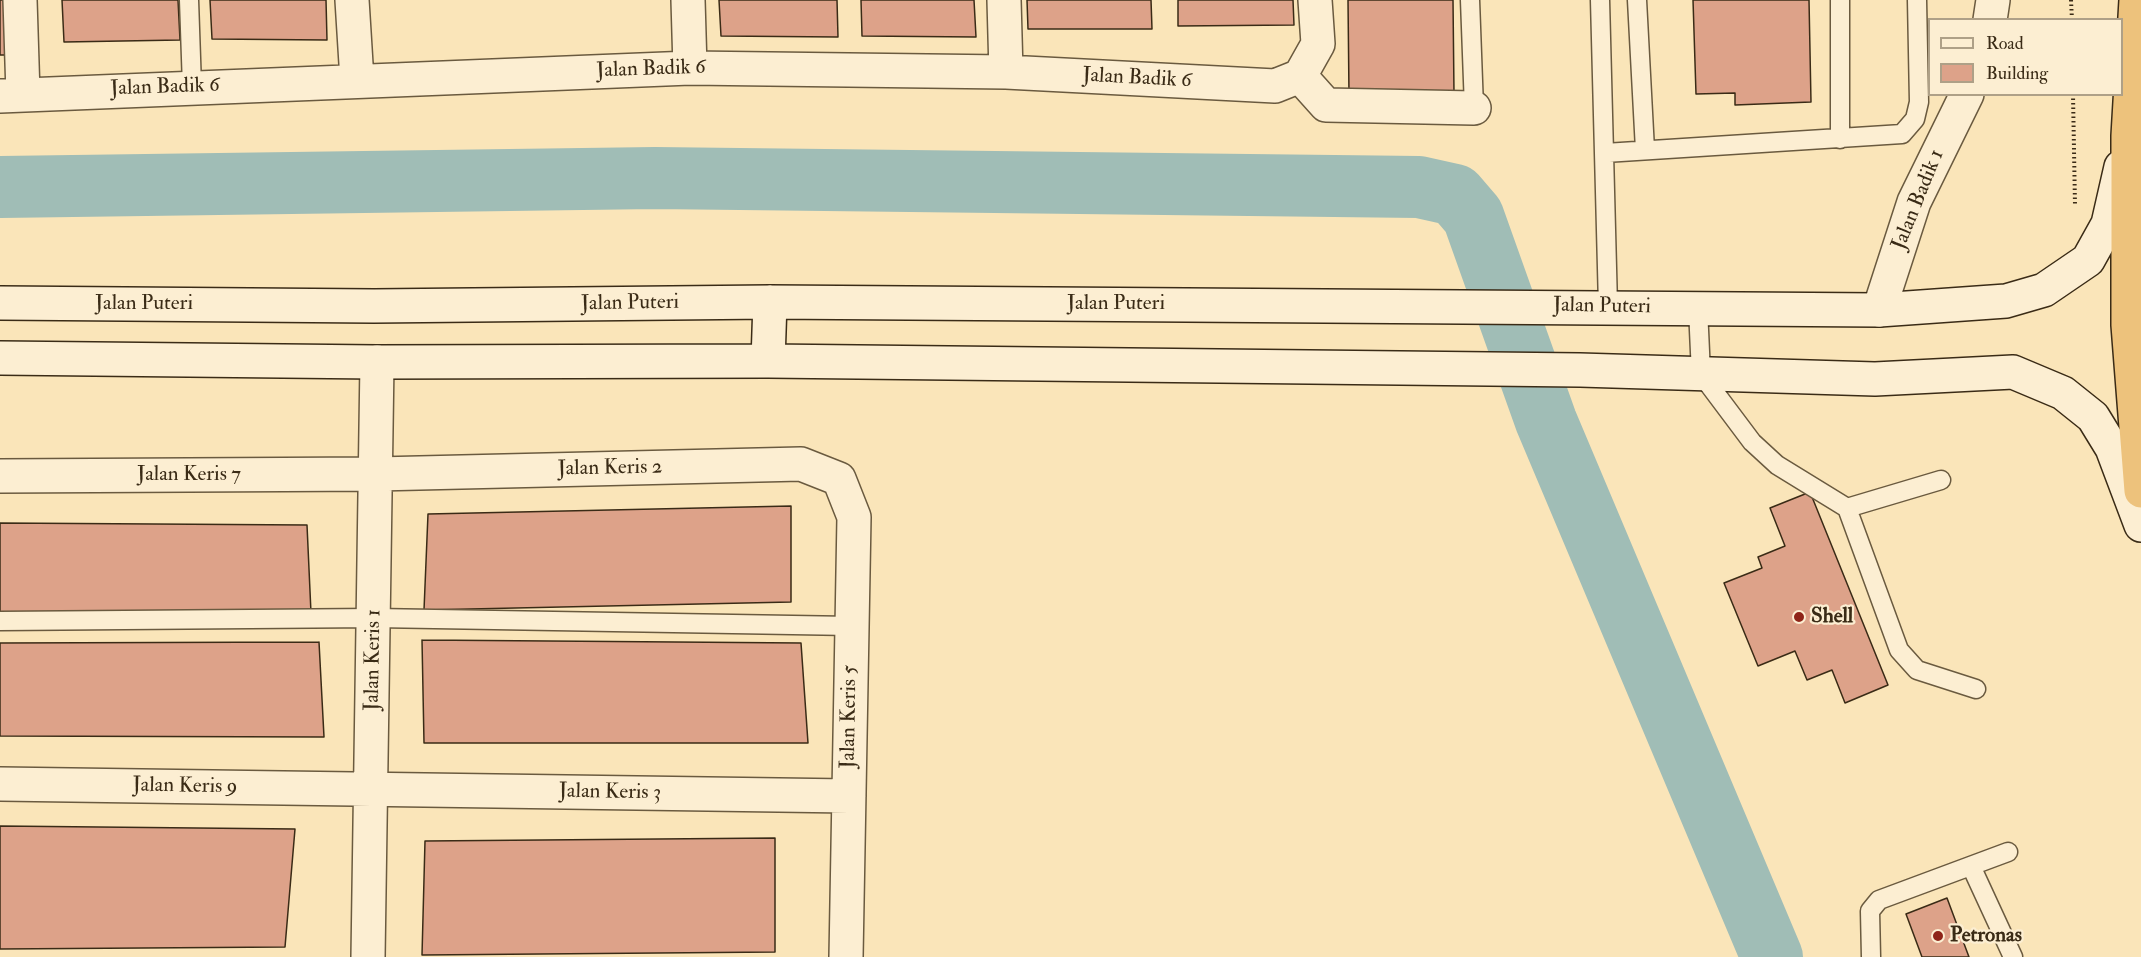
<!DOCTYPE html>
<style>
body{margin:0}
#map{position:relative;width:2141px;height:957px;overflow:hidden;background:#fae5b9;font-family:"IM FELL Double Pica",serif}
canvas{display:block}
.legend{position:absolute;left:1928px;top:18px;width:195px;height:78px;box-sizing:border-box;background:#fceed2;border:2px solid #aea087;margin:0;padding:8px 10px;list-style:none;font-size:18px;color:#3a2b16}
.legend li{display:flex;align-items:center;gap:12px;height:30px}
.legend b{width:30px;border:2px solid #aea087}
</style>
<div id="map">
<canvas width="2141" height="957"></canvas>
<ul class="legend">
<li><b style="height:8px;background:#fceed2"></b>Road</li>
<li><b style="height:16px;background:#dda289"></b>Building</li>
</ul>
</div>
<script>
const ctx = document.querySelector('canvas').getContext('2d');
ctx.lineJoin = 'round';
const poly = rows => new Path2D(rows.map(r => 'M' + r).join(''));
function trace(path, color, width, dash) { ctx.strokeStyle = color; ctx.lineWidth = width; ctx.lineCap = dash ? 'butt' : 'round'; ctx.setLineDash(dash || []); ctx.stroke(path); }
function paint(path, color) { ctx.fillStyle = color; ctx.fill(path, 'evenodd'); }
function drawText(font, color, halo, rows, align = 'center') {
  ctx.font = font + ' "IM FELL Double Pica",serif'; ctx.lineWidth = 4.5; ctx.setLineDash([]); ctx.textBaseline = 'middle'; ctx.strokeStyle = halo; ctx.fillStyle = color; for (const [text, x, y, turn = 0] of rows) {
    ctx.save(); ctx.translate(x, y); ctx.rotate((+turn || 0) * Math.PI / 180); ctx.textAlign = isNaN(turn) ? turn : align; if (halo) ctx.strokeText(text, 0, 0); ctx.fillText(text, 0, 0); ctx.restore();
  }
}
const river = poly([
 [0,187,655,178,1419,187,1455,195,1473,216,1546,421,1772,957]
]);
const building = poly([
 [0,0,4,0,6,55,0,55,0,0],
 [62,0,178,0,180,40,64,42,62,0],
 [210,0,326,0,327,40,212,39,210,0],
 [719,0,837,0,838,37,721,36,719,0],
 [861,0,974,0,976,37,862,36,861,0],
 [1027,0,1151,0,1152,29,1028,29,1027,0],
 [1178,0,1293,0,1294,25,1178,26,1178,0],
 [1348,0,1453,0,1454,94,1349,96,1348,0],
 [1693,0,1809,0,1811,102,1735,105,1735,93,1696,94,1693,0],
 [1810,492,1888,685,1845,703,1832,670,1807,680,1795,651,1758,666,1724,583,1762,568,1758,557,1785,546,1770,508,1810,492],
 [791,506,791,602,424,610,428,514,791,506],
 [0,523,307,525,311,613,0,615,0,523],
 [422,640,801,643,808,743,424,743,422,640],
 [319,642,324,737,0,736,0,643,319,642],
 [0,826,295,829,285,947,0,949,0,826],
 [775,838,775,952,422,955,425,841,775,838],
 [1947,898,1969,957,1922,957,1906,914,1947,898]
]);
const path = poly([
 [2071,0,2072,20],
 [2073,94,2075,205]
]);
const lane = poly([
 [189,0,192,87],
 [1470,0,1474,108],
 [1600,0,1608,306],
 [1637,0,1645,150],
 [1840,0,1840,139],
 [1605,153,1902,134,1915,119,1919,102,1917,0],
 [1698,308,1701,374,1752,442,1777,465,1847,508,1899,650,1917,670,1976,689],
 [1847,508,1941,480],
 [0,621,375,618,852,626],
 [1971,866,2013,957],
 [1871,957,1870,911,1879,900,2008,852]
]);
const street = poly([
 [20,0,23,94],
 [352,0,357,80],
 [688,0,690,68],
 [1004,0,1006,72],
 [1990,20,1993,0],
 [1300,76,1326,105,1474,108],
 [1300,76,1318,44,1315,0],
 [0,96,690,68,1006,72,1275,86,1300,76],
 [1879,310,1914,202,1967,94],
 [0,476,377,474,801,464,839,479,854,517,846,957],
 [0,784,849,796],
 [368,957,377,362]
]);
const secondary = poly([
 [0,303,374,306,770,302,1879,310,2006,301,2044,290,2088,260,2108,224,2121,167],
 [0,358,377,362,768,361,1580,370,1875,379,2013,372,2063,393,2093,417,2112,448,2141,525],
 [768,361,770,302]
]);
const highway = poly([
 [2136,0,2128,136,2128,325,2141,491]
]);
const markers = [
 [1799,617,6,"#8f2418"],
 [1938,936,6,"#8f2418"]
];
const streetNames = [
 ["Jalan Badik 6",651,70,-2],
 ["Jalan Badik 6",1137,79,3],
 ["Jalan Badik 6",165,88,-2],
 ["Jalan Badik 1",1919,200,-68],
 ["Jalan Puteri",144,304],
 ["Jalan Puteri",630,304,-1],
 ["Jalan Puteri",1116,304],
 ["Jalan Puteri",1602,307,1],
 ["Jalan Keris 2",610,469,-1],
 ["Jalan Keris 7",189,475],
 ["Jalan Keris 1",374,660,-89],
 ["Jalan Keris 5",850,717,-89],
 ["Jalan Keris 9",185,787,1],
 ["Jalan Keris 3",610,793,1]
];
const poiNames = [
 ["Shell",1811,617],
 ["Petronas",1950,936]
];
trace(river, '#a0bdb6', 62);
paint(building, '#dda289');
trace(building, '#3a2b16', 1.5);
trace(lane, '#6a5a3f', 21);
trace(street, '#6a5a3f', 36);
trace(secondary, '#3a2b16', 36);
trace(highway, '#3a2b16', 36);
trace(path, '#3a2b16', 4, [1.5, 3]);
trace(lane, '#fceed2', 18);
trace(street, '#fceed2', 33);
trace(secondary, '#fceed2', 33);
trace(highway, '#edc27c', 33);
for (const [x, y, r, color] of markers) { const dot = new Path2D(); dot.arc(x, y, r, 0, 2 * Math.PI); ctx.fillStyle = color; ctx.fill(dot); trace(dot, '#fceed2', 2); }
drawText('21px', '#3a2b16', '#fceed2', streetNames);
drawText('bold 21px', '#3a2b16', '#fceed2', poiNames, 'left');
</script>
